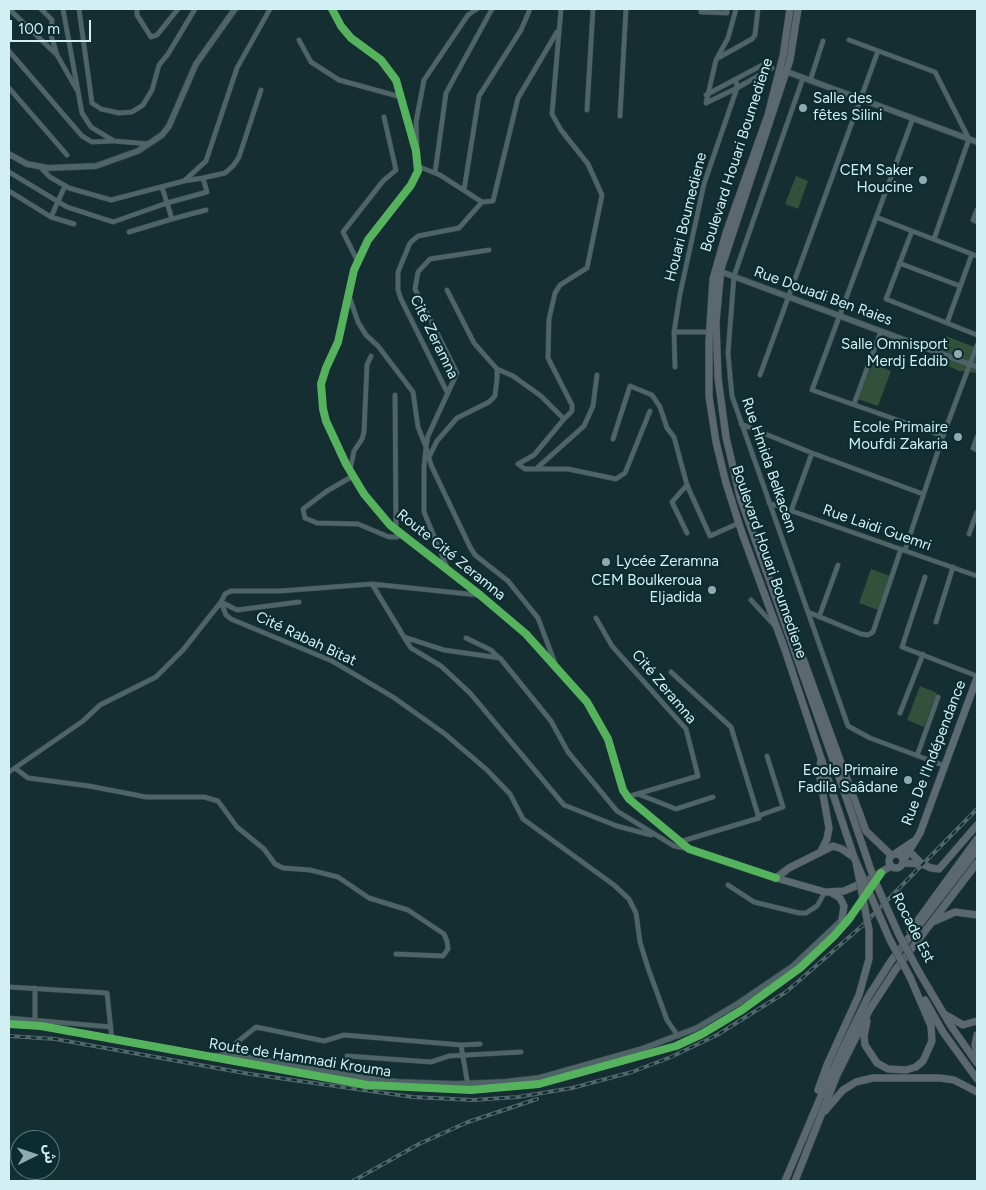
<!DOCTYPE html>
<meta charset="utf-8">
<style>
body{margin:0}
#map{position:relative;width:986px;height:1190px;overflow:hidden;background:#142e31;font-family:Figtree,"Noto Sans Arabic",sans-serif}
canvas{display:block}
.frame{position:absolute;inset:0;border:10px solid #d2eff4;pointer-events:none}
.north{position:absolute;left:10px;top:1130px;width:50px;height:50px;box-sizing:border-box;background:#0c2c30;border:1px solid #5b7a7e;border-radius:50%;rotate:86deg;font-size:14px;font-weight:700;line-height:20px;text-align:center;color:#d2eff4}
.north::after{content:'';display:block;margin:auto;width:18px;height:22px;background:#90abb0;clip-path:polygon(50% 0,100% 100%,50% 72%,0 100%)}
.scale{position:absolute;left:10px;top:20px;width:81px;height:22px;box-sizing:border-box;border:2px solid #d2eff4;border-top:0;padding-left:6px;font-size:15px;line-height:18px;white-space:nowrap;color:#d2eff4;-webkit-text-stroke:4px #0c2c30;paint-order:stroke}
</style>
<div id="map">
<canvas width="986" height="1190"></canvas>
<div class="frame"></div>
<div class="north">ش</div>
<div class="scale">100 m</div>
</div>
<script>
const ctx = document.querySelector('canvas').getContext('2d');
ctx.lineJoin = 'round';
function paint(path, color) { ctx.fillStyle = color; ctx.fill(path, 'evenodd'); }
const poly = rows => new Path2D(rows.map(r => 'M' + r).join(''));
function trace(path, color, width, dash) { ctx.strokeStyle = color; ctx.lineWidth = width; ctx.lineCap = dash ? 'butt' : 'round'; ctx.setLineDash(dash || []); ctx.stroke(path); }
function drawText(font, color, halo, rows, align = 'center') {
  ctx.font = font + ' Figtree,sans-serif'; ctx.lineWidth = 4.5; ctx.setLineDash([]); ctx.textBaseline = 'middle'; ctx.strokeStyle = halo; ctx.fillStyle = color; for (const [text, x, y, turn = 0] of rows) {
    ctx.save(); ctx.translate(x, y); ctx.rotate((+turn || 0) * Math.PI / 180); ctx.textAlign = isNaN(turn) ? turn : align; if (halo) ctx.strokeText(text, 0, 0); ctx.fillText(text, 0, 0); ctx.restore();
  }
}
const green = poly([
 [796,176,808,181,798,209,785,204],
 [946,336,977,348,977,373,959,371,937,361],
 [873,363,891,371,878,406,858,399],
 [871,569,890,576,878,610,859,603],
 [920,686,937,693,924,727,907,720]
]);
const minor = poly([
 [9,9,56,54],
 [41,9,52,20,51,35,57,55,77,90],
 [63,9,82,113,91,127,114,141,149,144],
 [79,9,92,103,101,109,119,113,132,112,143,105,152,90,159,65,168,54,195,9],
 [137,9,137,15,151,37,157,35,178,9],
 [561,9,552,114,561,130,588,164,602,195,587,268,560,285,555,293,549,319,548,358,572,405,572,411,564,419],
 [701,9,701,12,727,13,727,9],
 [736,9,728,38,716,60,706,103,737,88,772,68],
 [299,40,311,62,339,80,401,97],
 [849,40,935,72,969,139,934,239],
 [9,51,82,136,92,142,113,141],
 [718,58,752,39,755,35,758,9],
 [803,78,734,276,728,353,732,396,848,726,870,738,945,766],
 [810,81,823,41],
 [9,88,67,155],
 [706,95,768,62,772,68],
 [587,110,593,9],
 [620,116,626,9],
 [913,118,812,390,943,436],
 [417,148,416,122,424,80,468,15,477,9],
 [417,166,440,175,482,202,459,228,418,236,410,243,398,272,398,290,401,299,447,392],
 [41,168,50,177,69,188,111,200,184,181,206,161,237,68,270,9],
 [9,172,67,207,113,222,167,203,162,187],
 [435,173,446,93,492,9],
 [203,178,225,173,233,166,239,157,261,90],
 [464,190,479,96,521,30,530,9],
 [9,191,51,217,65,186],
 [482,202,493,201,518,98,557,32],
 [977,210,973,220,977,222],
 [51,217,74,224],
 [876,217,977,256],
 [172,219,206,210],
 [912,231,886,299,947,323,972,254],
 [129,232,172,219,167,203,207,192,203,178,184,181],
 [489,250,430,259,418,272,415,289,457,373,428,436,426,447,431,465,470,547,475,555,508,581,538,618,556,666],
 [358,262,343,232,383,181,396,170,384,117],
 [899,263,960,286],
 [349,296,358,322,366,335,378,346,413,392,418,427,426,447,424,467,424,512,448,570],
 [947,323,977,335],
 [674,332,712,332],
 [675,367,674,332,680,294,704,184,737,88,736,81],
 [497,369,513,376,541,396,564,419,534,455,518,464,525,469,568,469,616,479,625,473,650,411],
 [760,375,878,51],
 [395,395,396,530],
 [854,404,881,331],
 [741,424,812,453,791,511],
 [977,437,973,448,977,450],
 [613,439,630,386,652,395,660,407,667,428,674,437,687,485,710,536,739,523],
 [812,453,923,494],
 [429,457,437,441,457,418,489,402,495,396,497,379,497,369,474,343,447,290],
 [537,468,584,426,593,406,597,375],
 [350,470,354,451,362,439,364,432,367,365,371,356],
 [353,476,327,491,303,509,305,518,317,523,358,524,389,537,397,537,401,534],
 [687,485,672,502,687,533],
 [769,503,977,576],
 [969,534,977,512],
 [905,550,943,436,977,345],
 [925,577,902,647,977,676],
 [372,584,280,591,231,591,225,594,221,602,226,615,231,619,332,661,393,697,445,734,487,770,510,794,523,819,614,885,629,899,636,913,640,942,648,968,667,1020,678,1036],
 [478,595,372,584,404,637,444,650,500,658,551,721,568,752,617,811,674,846,689,849],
 [751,600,774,625],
 [808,612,861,634,868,635,873,632,901,549],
 [819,617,838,565],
 [596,618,612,646,686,729,698,776,627,797],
 [936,622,953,567],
 [404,637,411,648,441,666,470,693,564,805,617,826,651,835],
 [466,638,491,650,498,657],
 [671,672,731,727,759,818,679,842],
 [900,713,923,654],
 [917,756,938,697],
 [15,768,28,778,89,786,146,797,204,797,218,801,237,827,264,849,275,864,283,868,310,870,338,877,369,898,408,910,444,934,447,941,448,949,443,956,396,954],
 [9,772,83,721,100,705,156,677,183,650,221,602,237,610,299,602],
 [638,794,676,809,713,797],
 [758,816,783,807,767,756],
 [728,885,754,902,799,913,806,913,817,906,825,892],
 [9,987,107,993,112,1040],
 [9,1018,111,1027],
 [35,1018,35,988],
 [461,1045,480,1044],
 [220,1056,256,1027,324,1041,344,1035,461,1045,468,1086],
 [347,1056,431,1062,449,1056,521,1052]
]);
const tertiary = poly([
 [332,9,341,26,351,38,381,60,396,80,416,151,418,171,411,185,368,240,354,270,338,342,326,368,321,384,323,409,326,421,346,464,364,494,390,525,480,595,526,634,587,702,608,739,623,790,629,799,689,849,776,878],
 [782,70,977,142],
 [9,154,27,164,48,168,96,166,138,151,162,135,169,126,196,64,235,9],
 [719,271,977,367],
 [9,1024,41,1026,367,1085,471,1090,539,1084,676,1046,702,1034,742,1010,800,968,834,936,849,919,876,879],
 [212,1056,237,1056,363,1078,399,1082,455,1084,505,1082,539,1078,642,1049,697,1028,739,1003,792,967,844,918]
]);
const primary = poly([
 [896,853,914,841],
 '889 861a7 7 0 1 1 14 0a7 7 0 1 1-14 0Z',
 [903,861,920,833,977,678],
 [776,878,825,892,844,891,865,882,891,866],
 [832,893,840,898,844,906,842,920]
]);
const trunk = poly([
 [790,9,783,56,768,115,726,233,713,279,709,341,709,396,716,442,726,483,742,533,785,650,854,857],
 [798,9,790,60,721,269,716,322,718,378,726,437,740,497,836,768],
 [789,635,797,642,866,831,891,855],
 [821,851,827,839,829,828,819,772,821,760],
 [909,851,922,864],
 [903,863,922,864,931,868,939,869,977,825],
 [776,878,789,868,833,846,842,849,853,857],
 [935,921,955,912,977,915],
 [910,931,977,839],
 [919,972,951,1026,977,1063],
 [925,1000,943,1032,977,1079],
 [946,1015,963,1025,977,1021],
 [867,1021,864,1036,865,1045,877,1063,888,1069,906,1070,916,1067,923,1061,932,1041,931,1026,910,977],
 [977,1035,975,1045,977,1053],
 [818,1090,827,1065],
 [825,1111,843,1090,856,1082,873,1078,940,1078,954,1080,977,1092],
 [785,1181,832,1070,868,997,891,961,977,850],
 [795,1181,837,1075,870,1009,896,969,977,863]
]);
const rail = poly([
 [9,1036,55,1039,250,1074,413,1097,473,1100,518,1097,572,1088,632,1072,671,1057,717,1035,786,992,863,925,977,809],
 [353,1181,419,1144,468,1122,537,1099]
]);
const trunkBridge = poly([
 [836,768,874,879,899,935,919,972],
 [854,857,890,940,910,977],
 [827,1065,859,995,869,959,869,930,856,862]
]);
const cycleway = poly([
 [332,9,341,26,351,38,381,60,396,80,416,151,418,171,411,185,368,240,354,270,338,342,326,368,321,384,323,409,326,421,346,464,364,494,390,525,480,595,526,634,587,702,608,739,623,790,629,799,689,849,776,878],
 [9,1024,41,1026,367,1085,471,1090,539,1084,676,1046,702,1034,742,1010,800,968,834,936,849,919,881,873]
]);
const markers = [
 [803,108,5,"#90abb0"],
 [923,180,5,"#90abb0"],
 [958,354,5,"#90abb0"],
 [958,437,5,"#90abb0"],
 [606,562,5,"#90abb0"],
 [712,590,5,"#90abb0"],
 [908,780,5,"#90abb0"]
];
const poiNames = [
 ["Salle des",813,99,"left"],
 ["fêtes Silini",813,116,"left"],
 ["CEM Saker",913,171],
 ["Houcine",913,188],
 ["Salle Omnisport",948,345],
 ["Merdj Eddib",948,362],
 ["Ecole Primaire",948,428],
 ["Moufdi Zakaria",948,445],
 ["Lycée Zeramna",616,562,"left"],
 ["CEM Boulkeroua",702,581],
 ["Eljadida",702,598],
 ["Ecole Primaire",898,771],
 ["Fadila Saâdane",898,788]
];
const streetNames = [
 ["Boulevard Houari Boumediene",737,155,-72],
 ["Houari Boumediene",686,217,-76],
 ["Rue Douadi Ben Raies",823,296,20],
 ["Cité Zeramna",434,337,64],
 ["Rue Hmida Belkacem",769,465,71],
 ["Rue Laidi Guemri",877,528,19],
 ["Route Cité Zeramna",451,555,39],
 ["Boulevard Houari Boumediene",769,562,71],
 ["Cité Rabah Bitat",306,639,25],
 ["Cité Zeramna",664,687,50],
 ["Rue De l'Indépendance",934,753,-69],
 ["Rocade Est",913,928,63],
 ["Route de Hammadi Krouma",300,1058,9]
];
paint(green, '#31513b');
trace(minor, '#36494d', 5.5);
trace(tertiary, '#36494d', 7);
trace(primary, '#36494d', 8);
trace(trunk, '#36494d', 8);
trace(minor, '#4e6467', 4.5);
trace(tertiary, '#4e6467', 5.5);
trace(primary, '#5c6a71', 7);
trace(trunk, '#5b686e', 7);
trace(rail, '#52676a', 4);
trace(rail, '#0c2c30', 2, [5.5]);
trace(trunkBridge, '#36494d', 8, []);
trace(trunkBridge, '#5b686e', 7);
trace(cycleway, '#56b35d', 8);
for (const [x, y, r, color] of markers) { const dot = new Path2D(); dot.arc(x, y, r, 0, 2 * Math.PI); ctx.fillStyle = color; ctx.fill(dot); trace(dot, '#0c2c30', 2); }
drawText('15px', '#d2eff4', '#0c2c30', poiNames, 'right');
drawText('15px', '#d2eff4', '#0c2c30', streetNames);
</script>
